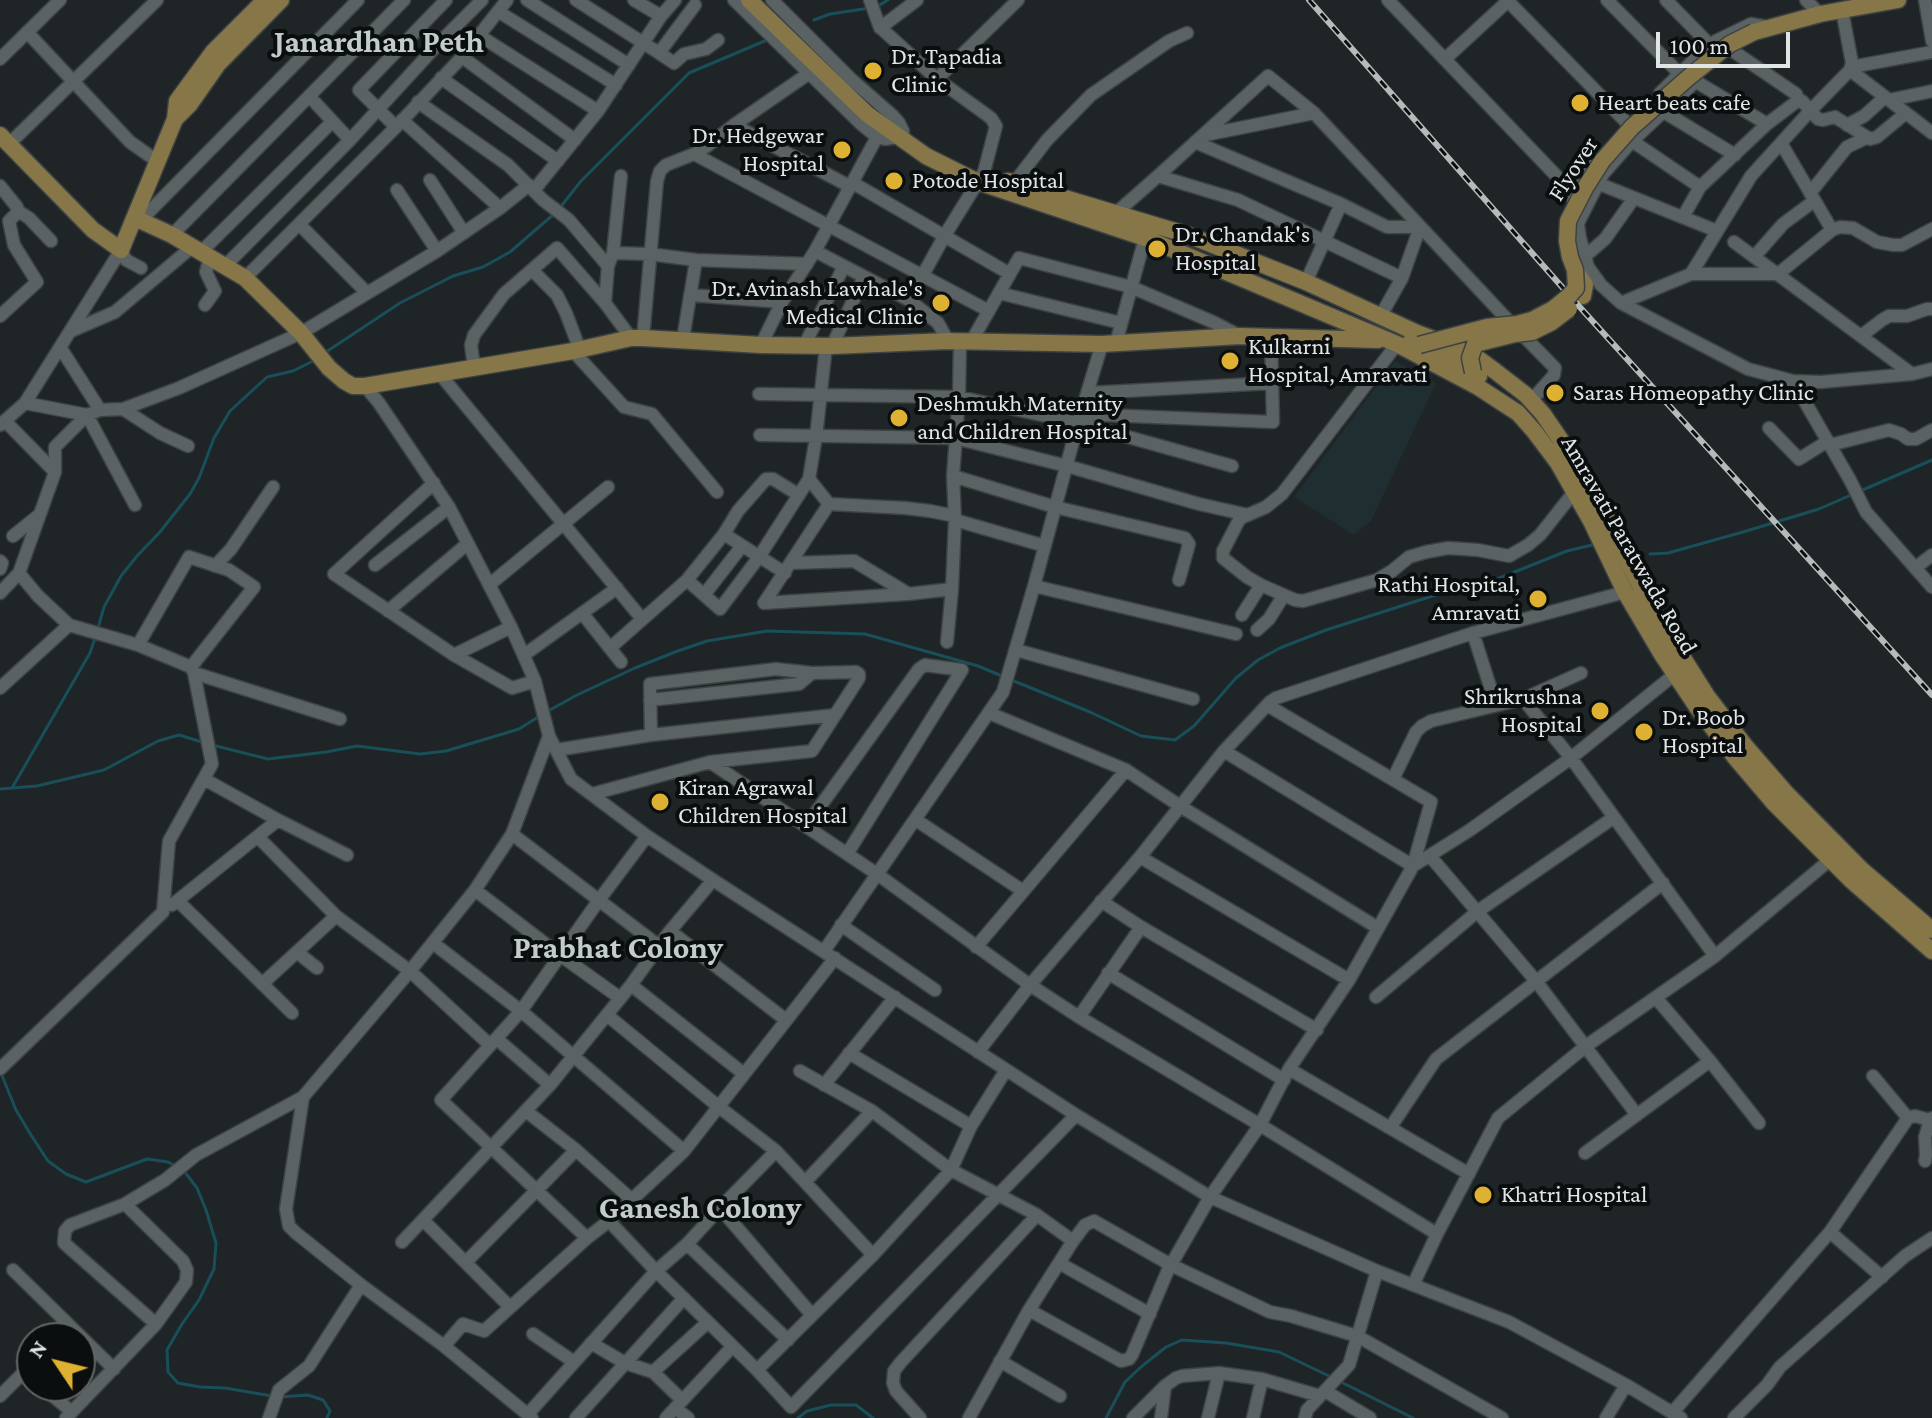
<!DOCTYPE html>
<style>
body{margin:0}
#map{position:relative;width:1932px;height:1418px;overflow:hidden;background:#1f2527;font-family:"Crimson Pro",serif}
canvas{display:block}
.north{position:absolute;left:16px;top:1322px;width:80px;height:80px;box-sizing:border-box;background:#0b0e0f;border:2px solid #616465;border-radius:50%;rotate:305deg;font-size:22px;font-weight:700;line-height:32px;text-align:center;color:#e1e5e6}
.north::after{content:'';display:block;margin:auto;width:28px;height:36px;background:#deb133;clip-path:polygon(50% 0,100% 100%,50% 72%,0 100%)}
.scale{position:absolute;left:1656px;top:32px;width:134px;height:36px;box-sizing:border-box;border:4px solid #e1e5e6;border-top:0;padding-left:10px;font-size:24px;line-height:28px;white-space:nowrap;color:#e1e5e6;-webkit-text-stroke:6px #0b0e0f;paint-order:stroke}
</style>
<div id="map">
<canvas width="1932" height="1418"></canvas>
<div class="north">N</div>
<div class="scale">100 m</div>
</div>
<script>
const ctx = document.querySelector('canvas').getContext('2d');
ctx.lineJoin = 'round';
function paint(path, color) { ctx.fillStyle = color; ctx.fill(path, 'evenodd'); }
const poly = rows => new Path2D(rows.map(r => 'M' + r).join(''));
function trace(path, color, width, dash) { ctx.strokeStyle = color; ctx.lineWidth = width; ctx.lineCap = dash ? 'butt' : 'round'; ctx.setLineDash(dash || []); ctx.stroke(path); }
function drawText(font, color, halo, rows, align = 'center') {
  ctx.font = font + ' "Crimson Pro",serif'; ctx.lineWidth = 8; ctx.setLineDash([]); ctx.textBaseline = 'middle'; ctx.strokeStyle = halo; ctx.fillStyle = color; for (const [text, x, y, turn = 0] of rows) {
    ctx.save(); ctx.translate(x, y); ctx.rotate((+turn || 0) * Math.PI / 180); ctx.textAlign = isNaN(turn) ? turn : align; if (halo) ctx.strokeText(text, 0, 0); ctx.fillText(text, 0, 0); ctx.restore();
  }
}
const built = poly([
 [1395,361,1436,383,1371,521,1354,535,1294,497]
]);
const stream = poly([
 [878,6,888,0],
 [814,20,830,14,870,8],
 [559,209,581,181,689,73,767,40],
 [326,352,400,303,453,276,483,267,510,252,554,214],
 [1858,492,1932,460],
 [1650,554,1668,553,1743,532,1819,509,1851,495],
 [98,628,104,607,121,576,137,556,160,532,190,494,199,478,214,438,230,411,267,377,293,371,313,361],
 [1009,679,1090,712,1141,736,1175,740,1194,726,1236,678,1258,660,1280,648,1326,630,1445,592,1482,585,1567,551,1592,545],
 [548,711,577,695,635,668,675,652,707,641,767,631,865,634,978,666,1002,676],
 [212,745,268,759,326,752,357,746,420,754,446,751,519,729,538,717],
 [12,788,90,653,96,635],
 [0,789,37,786,104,770,158,741,179,735,205,743],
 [1,1073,16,1110,31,1135,48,1161,66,1174,86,1182,147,1159,168,1162,177,1167],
 [184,1171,197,1188,206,1210,216,1243,214,1269,199,1300,182,1324,167,1350,168,1372,178,1383,200,1387,225,1388,272,1396],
 [1341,1382,1413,1418],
 [280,1397,308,1395,323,1400,330,1411,327,1418],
 [798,1418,807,1411,831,1405,856,1405,873,1418],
 [1106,1418,1125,1382,1141,1367,1166,1347,1182,1340,1226,1343,1279,1352,1331,1377]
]);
const minor = poly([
 [527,0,629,65],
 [576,0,659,53,695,5],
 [634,0,661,16],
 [734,0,860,123,877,137,885,139,898,137],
 [772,0,852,80,893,116,899,123,903,131],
 [870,0,879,25,883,30,937,79,991,118,996,126,984,172,945,235,909,300],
 [1388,0,1568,188,1575,203,1580,238,1588,267,1601,285,1621,303,1748,369,1793,381,1821,382,1912,374,1932,369],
 [1507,0,1628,124],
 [1607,0,1679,73],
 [1666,0,1710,45],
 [1806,0,1820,14],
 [1925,0,1932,41],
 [499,12,616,85],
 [880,28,917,0],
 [27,32,130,142,157,161],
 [480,36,598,111],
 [1733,51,1796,94,1799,101],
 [659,53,674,63,684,54,706,49,718,40],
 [462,57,575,140],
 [0,59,60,0],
 [1445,59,1509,0],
 [1851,67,1932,52],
 [1850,70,1932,133],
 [441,78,558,161],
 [937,79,1018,0],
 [1695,81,1767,124],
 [1660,93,1701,53,1716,41,1751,24,1768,27],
 [309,96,350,140],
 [1889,100,1932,91],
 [418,102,508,165,543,200,569,220,608,266],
 [1664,112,1735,155],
 [402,120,500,208],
 [734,125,851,187],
 [1847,125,1864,116,1885,97],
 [396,127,359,90,446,0],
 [1205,135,1314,113],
 [1632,141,1700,187,1767,124,1796,102,1802,101,1818,119,1823,120,1835,117,1870,139,1877,137,1906,113],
 [1195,142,1341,204,1387,227,1420,227,1402,278,1380,317],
 [1781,143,1832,230],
 [9,144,157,0],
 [694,154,989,311],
 [1158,176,1238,200,1402,278],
 [430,180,464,233],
 [853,183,1010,274],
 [1014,183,1047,140,1091,95,1169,41,1187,33],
 [1597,183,1717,231],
 [0,186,17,207,17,213,9,221,14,245,37,282,0,316],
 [397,190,437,251],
 [534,190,598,111,661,16,675,0],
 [1574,193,1596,157],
 [1810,193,1847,147,1866,138],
 [18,211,29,218,51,241],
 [1116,213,1158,176,1268,76,1314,113,1504,316,1555,368,1554,375,1531,401],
 [1683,217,1700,187],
 [141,220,358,0],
 [1578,223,1603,174,1632,141,1697,80],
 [299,224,367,293],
 [172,235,404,0],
 [1734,242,1912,374],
 [121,250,126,260,141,268],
 [815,251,909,300,938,323,948,341],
 [201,252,332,122],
 [613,253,649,254,696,260,807,264],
 [1584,257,1605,239,1634,198],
 [1754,257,1783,224,1814,201],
 [225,266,350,140,439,43,482,0],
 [532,270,557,295,566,313,580,350],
 [1691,274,1751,176,1810,111,1850,70,1852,63,1842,10],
 [245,278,396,127,462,57,507,0],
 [1306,282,1341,204],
 [999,293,1121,323],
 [690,295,782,302],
 [605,303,608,266,613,253,621,176],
 [1621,303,1691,274,1778,274,1832,230,1840,227,1853,228,1877,242,1893,245,1902,245,1932,229],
 [205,305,215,291,206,272,210,257],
 [71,331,115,312,192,247],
 [1861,336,1882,320,1889,316,1907,316,1927,309,1932,309],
 [643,338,657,181,660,171,666,165,694,154,707,146,734,125,808,74],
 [683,339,696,260],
 [971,342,1019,258,1131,287,1213,322,1240,336],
 [1116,343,1145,238],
 [1397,344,1282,494,1266,507,1243,517,1239,520,1223,551,1223,558,1247,577,1261,585,1295,600,1303,601,1377,580,1392,571,1409,557,1426,552,1448,548,1478,550,1509,556,1528,545,1540,535,1574,492],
 [761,345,782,302,815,251,877,137],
 [804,346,844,266],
 [832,346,864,277],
 [60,347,100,410],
 [573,351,624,407,652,414,717,492],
 [474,367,471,345,474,335,504,294,557,248,605,303,631,338],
 [439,373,642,619],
 [1793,381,1850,480,1866,512,1932,587],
 [365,386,379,403,449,507,511,627,535,681,549,736,571,779,647,836,713,880,1076,1115,1210,1197,1377,1271,1509,1322,1626,1385,1681,1418],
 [1088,393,1272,383],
 [759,394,959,397,1078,423,1232,466],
 [25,403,87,415,100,410,123,409,179,388,301,333,437,251,500,208,529,185],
 [123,409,160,433,188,446],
 [1081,414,1273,422,1271,337],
 [0,425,25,403,121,250],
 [1769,428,1799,459,1828,441],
 [760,435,955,438,1067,466,1199,504,1248,515],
 [1830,445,1889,430,1901,434,1908,439,1916,439,1932,430],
 [55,472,55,447,87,415,135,505],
 [953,476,1055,507,1185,538,1189,544,1179,580],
 [434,483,334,574,454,655,512,688,535,681],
 [829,504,905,508,930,511,955,516],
 [955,520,1045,546],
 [724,534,785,573],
 [13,536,39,515],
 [0,561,2,563,0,569],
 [791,563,854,561,907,593],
 [375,565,449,507],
 [215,566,231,549,273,487],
 [1915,568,1932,555],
 [19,573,38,596,69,625],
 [687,580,720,609,759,557,809,479,816,437,826,346],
 [489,585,608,487],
 [1034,586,1236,634],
 [0,593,19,573,55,472,5,421],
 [704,595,742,546],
 [764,603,908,594,952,589],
 [764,603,829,504,809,479],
 [388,611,467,544],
 [582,613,621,662],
 [1242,615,1261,585],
 [1257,630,1269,619,1284,595],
 [1473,633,1496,705],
 [947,642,952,589,955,520,953,476,959,397,960,341],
 [138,645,189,557,229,570,254,587,191,667],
 [610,648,687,580,724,534,738,511,766,479,773,479,799,495],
 [1016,650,1193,699],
 [454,655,511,627],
 [524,655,617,588],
 [194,673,340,719],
 [0,688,69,625,138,645,191,667,194,673,212,764,169,841,163,912,0,1069],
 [1523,699,1581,673],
 [650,700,799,684,812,673],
 [989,713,1126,770,1180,806,1378,928],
 [556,750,651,735,835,715],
 [1224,751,1413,866,1470,830,1571,758,1680,670],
 [710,762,877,874,1030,985,1079,1017,1260,1125,1437,1234],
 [204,779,278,820,347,855],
 [1393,779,1416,732,1422,726,1431,721,1523,699,1571,758,1715,956],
 [592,794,710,762,812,751,859,678,859,674,856,672,812,673,776,669,650,684,651,735],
 [916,820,1023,891],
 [806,826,919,669,925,665,962,670,847,854],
 [512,834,659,946],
 [258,837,336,916,410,971,490,1045,497,1039,550,1085],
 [1430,856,1536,981,1637,1115],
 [1140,857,1349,980],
 [475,890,560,955,620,998],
 [178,901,292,1013],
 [1101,901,1141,927,1317,1030],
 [172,905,278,820],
 [841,925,935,990],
 [670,931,786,1020],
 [433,943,521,1011,684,1151],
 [976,947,1126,770],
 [824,951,1003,692,1034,586,1078,423,1102,344],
 [298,953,317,968],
 [1108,973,1284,1080],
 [262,984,336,916],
 [631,985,744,1074],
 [1376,997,1478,911,1613,818],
 [1656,998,1710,1061,1759,1123],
 [607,1015,719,1107,776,1151,873,1255],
 [1079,1017,1141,927],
 [978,1052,1030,985,1140,857,1224,751,1270,702,1276,698,1473,633,1625,592],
 [849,1053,971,1126],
 [1289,1069,1469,1174],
 [800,1071,872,1111,951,1170,1037,1215,1073,1241],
 [1873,1076,1908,1118],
 [824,1085,895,997],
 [526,1111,576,1150,632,1200],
 [1390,1128,1436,1059,1663,883],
 [1585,1153,1710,1061],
 [1925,1161,1926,1155,1925,1137,1930,1120],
 [806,1181,872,1111],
 [720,1208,812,1315],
 [423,1220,510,1307],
 [609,1221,656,1271,757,1370,791,1407,1076,1115],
 [1830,1232,1882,1277],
 [587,1238,441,1100,521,1011,599,900,647,836],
 [402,1242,550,1085,631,985,670,931,713,880],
 [687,1244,788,1340],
 [466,1262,576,1150],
 [1059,1263,1150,1314],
 [13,1270,114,1369],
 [1413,1285,1437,1234,1498,1118,1586,1046,1715,956,1837,854],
 [1029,1310,1121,1361,1129,1359,1132,1355,1168,1270,1210,1197,1260,1125,1289,1069,1349,980,1413,866,1431,802,1267,705],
 [156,1324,64,1243,65,1231,70,1225,125,1204,165,1180,196,1155,303,1097],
 [533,1334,574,1362],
 [591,1343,625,1363,653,1372,682,1400],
 [444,1346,463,1324,484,1331,587,1238,609,1221,684,1151,835,958],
 [1000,1361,1060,1396],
 [757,1370,873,1255,951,1170,971,1126,1006,1070],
 [653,1372,708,1322],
 [41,1386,72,1412],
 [1325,1391,1370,1418],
 [0,1396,21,1375,25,1375,32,1379],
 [675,1408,688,1418],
 [1672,1413,1830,1232,1908,1118,1915,1116,1930,1120,1932,1118],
 [528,1414,656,1271,687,1244,720,1208,776,1151],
 [66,1418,156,1324,186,1282,187,1270,183,1261,125,1204],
 [269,1418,279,1390,309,1366,361,1285],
 [532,1418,444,1346,361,1285,296,1233,289,1226,286,1209,303,1097,410,971,475,890,512,834,549,736],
 [576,1418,684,1298],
 [666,1418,732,1347],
 [920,1418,896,1391,893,1383,894,1371,901,1362,1037,1215],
 [969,1418,1029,1310,1073,1241,1085,1225,1094,1221,1171,1265,1270,1312,1291,1316,1357,1336,1502,1418],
 [1133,1418,1165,1386,1176,1378,1182,1376,1219,1373,1262,1379,1320,1396],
 [1161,1418,1165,1386],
 [1208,1418,1219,1373],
 [1253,1418,1262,1379],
 [1305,1418,1307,1410,1349,1365,1377,1271],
 [1606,1418,1626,1385],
 [1734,1418,1767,1385,1780,1367,1905,1256,1932,1238]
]);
const major = poly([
 [749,0,867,114,926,156,978,182,1148,239,1397,344,1478,387,1518,413,1534,431,1558,463,1591,521,1625,592,1661,653,1697,707,1734,756,1774,803,1852,881,1932,951],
 [1754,32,1820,14,1898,0],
 [175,119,190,104,218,64,281,0],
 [0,135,93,230,121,250,175,119,177,101,213,52,265,0],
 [1008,181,1188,235,1306,282,1417,333,1454,347,1480,360,1495,371,1526,395,1543,414,1571,455,1605,514,1649,604,1707,696,1746,747,1786,793,1862,870,1932,930],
 [135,218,172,235,245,278,301,333,329,368,344,381,353,386,365,386,573,351,631,338,643,338,761,345,832,346,948,341,1102,344,1240,336,1378,340],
 [1575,270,1585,285,1583,296],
 [1411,341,1452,359,1479,376]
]);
const rail = poly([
 [1309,0,1577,304,1932,695]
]);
const majorBridge = poly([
 [1419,345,1487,327,1517,324,1532,320,1553,309,1569,296,1576,288,1575,270,1570,257,1567,241,1568,221,1585,188,1602,161,1632,127,1689,77,1730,44,1754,32],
 [1473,372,1470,358,1475,344,1515,334,1532,332,1552,322,1569,309]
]);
const markers = [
 [873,71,10,"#deb133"],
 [1580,103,10,"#deb133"],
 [842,150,10,"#deb133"],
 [894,181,10,"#deb133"],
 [1157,249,10,"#deb133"],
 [941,303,10,"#deb133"],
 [1230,361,10,"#deb133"],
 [1555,393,10,"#deb133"],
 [899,418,10,"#deb133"],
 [1538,599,10,"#deb133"],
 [1600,711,10,"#deb133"],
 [1644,732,10,"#deb133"],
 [660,802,10,"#deb133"],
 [1483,1195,10,"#deb133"]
];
const poiNames = [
 ["Dr. Tapadia",891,57],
 ["Clinic",891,85],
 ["Heart beats cafe",1598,103],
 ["Dr. Hedgewar",824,136,"right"],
 ["Hospital",824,164,"right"],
 ["Potode Hospital",912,181],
 ["Dr. Chandak's",1175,235],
 ["Hospital",1175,263],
 ["Dr. Avinash Lawhale's",923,289,"right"],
 ["Medical Clinic",923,317,"right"],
 ["Kulkarni",1248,347],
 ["Hospital, Amravati",1248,375],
 ["Saras Homeopathy Clinic",1573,393],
 ["Deshmukh Maternity",917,404],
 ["and Children Hospital",917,432],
 ["Rathi Hospital,",1520,585,"right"],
 ["Amravati",1520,613,"right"],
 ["Shrikrushna",1582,697,"right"],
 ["Hospital",1582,725,"right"],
 ["Dr. Boob",1662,718],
 ["Hospital",1662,746],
 ["Kiran Agrawal",678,788],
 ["Children Hospital",678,816],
 ["Khatri Hospital",1501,1195]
];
const streetNames = [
 ["Flyover",1573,169,-57],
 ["Amravati Paratwada Road",1629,545,60]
];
const districtNames = [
 ["Janardhan Peth",379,42],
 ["Prabhat Colony",618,948],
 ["Ganesh Colony",700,1208]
];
paint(built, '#1f2e31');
trace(stream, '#184f59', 3);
trace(minor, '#3d4243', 15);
trace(major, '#3d4243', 19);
trace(minor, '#5b6264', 12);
trace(major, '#867648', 16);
trace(rail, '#b5babb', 6);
trace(rail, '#0b0e0f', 3, [9]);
trace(majorBridge, '#3d4243', 19, []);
trace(majorBridge, '#867648', 16);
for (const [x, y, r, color] of markers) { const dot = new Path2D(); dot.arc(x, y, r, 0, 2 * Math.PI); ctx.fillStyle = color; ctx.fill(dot); trace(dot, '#0b0e0f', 3); }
drawText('24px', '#e1e5e6', '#0b0e0f', poiNames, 'left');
drawText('24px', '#e1e5e6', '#0b0e0f', streetNames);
drawText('bold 32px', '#c3cccd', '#0b0e0f', districtNames);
</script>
